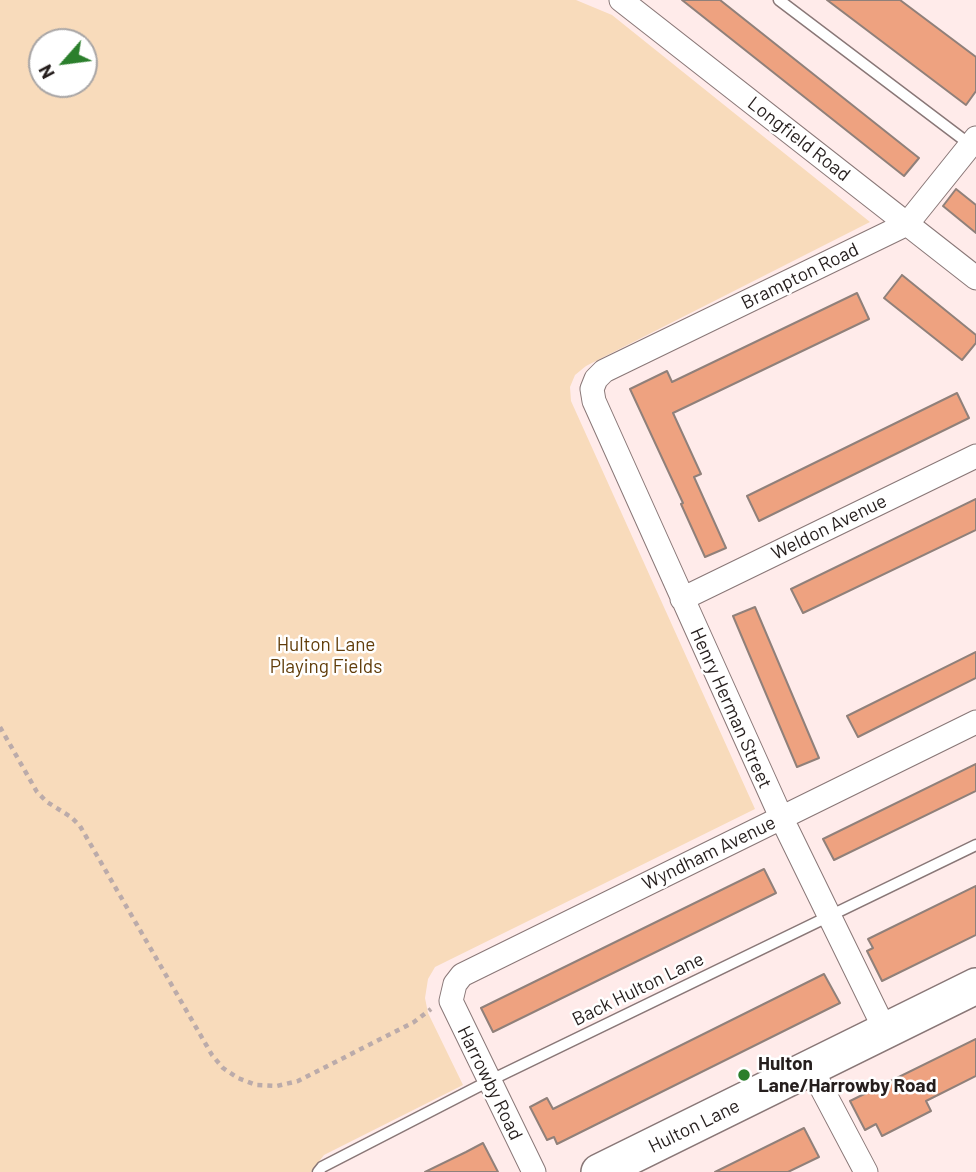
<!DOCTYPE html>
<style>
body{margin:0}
#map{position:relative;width:976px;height:1172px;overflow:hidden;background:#ffebea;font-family:Barlow,sans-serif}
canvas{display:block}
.north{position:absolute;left:28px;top:28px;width:70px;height:70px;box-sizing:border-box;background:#fff;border:2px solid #a8a5a5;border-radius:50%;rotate:242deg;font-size:19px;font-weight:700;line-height:28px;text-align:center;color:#251e1d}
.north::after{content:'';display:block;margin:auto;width:24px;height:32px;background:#2b7f2c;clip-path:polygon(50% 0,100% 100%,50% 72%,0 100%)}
</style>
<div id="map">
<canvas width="976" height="1172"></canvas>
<div class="north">N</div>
</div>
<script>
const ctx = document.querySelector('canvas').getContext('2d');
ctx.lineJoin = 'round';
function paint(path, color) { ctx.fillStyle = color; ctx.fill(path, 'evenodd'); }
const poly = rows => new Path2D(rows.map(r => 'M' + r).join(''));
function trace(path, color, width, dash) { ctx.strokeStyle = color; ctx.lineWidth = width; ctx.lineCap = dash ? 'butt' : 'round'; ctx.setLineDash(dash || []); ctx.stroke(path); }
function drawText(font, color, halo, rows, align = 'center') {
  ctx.font = font + ' Barlow,sans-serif'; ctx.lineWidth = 5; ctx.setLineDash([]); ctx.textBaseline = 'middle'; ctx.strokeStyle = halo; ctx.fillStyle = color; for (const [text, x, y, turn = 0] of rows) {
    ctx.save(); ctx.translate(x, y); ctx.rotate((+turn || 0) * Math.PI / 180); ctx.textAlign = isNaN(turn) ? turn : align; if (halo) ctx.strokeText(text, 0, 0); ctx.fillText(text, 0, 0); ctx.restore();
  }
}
const green = poly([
 [0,0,576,0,612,15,870,222,586,366,575,375,570,387,571,401,755,809,435,967,428,979,425,998,428,1013,463,1085,324,1155,311,1172,0,1172],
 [84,42,84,84,42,84,42,42]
]);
const building = poly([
 [682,0,720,0,919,158,904,176,682,0],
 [827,0,900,0,976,57,976,91,966,105,827,0],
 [956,189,976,205,976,233,943,206,956,189],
 [902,275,976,335,976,343,962,360,884,298,902,275],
 [857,293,869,319,673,413,701,474,694,477,726,548,705,557,681,504,683,503,630,389,667,371,672,382,857,293],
 [957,393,969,418,759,521,747,496,957,393],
 [976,499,976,530,803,613,791,589,976,499],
 [755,607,819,758,797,767,733,616,755,607],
 [976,652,976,678,858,737,847,716,976,652],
 [976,764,976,791,834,860,823,839,976,764],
 [764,869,776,893,493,1032,481,1008,764,869],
 [976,886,976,935,882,981,867,951,873,948,868,939,976,886],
 [824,974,840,1003,557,1144,554,1137,547,1140,530,1107,547,1098,553,1109,824,974],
 [976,1039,976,1076,926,1101,931,1111,882,1136,876,1124,865,1130,850,1101,976,1039],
 [804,1128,819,1157,788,1172,715,1172,804,1128],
 [483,1143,498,1172,425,1172,466,1152,483,1143]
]);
const path = poly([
 [0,727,37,792,47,802,71,817,80,826,212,1055,223,1068,238,1078,256,1085,277,1086,298,1081,414,1022,431,1009]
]);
const lane = poly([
 [779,0,972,146],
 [318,1172,322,1167,489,1081,976,845]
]);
const street = poly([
 [621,0,976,278],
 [682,599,976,456],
 [886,1032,781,817,594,401,592,389,596,379,604,371,907,224,976,138],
 [811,1068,866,1172],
 [534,1172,451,1001,455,984,462,975,976,722]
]);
const primary = poly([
 [599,1172,976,986]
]);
const markers = [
 [744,1075,7,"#2b7f2c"]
];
const streetNames = [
 ["Longfield Road",799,139,38],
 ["Brampton Road",800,276,-26],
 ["Weldon Avenue",829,527,-26],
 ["Henry Herman Street",731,708,66],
 ["Wyndham Avenue",709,853,-26],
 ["Back Hulton Lane",638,989,-26],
 ["Harrowby Road",490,1083,64],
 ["Hulton Lane",694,1126,-26]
];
const parkNames = [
 ["Hulton Lane",326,645],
 ["Playing Fields",326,667]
];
const poiNames = [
 ["Hulton",758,1064],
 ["Lane/Harrowby Road",758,1086]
];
paint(green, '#f8dbbb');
paint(building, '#eea280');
trace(building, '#90807a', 2);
trace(lane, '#897777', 13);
trace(street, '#897777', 25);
trace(primary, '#897777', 38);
trace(path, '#bbabaa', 4.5, [5, 5]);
trace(lane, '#fff', 10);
trace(street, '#fff', 23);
trace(primary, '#fff', 35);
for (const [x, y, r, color] of markers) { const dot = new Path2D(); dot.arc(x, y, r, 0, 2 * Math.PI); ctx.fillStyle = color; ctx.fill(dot); trace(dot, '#fff', 2.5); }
drawText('19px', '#251e1d', '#fff', streetNames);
drawText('19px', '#613d0a', '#fff', parkNames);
drawText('bold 19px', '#251e1d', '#fff', poiNames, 'left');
</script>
